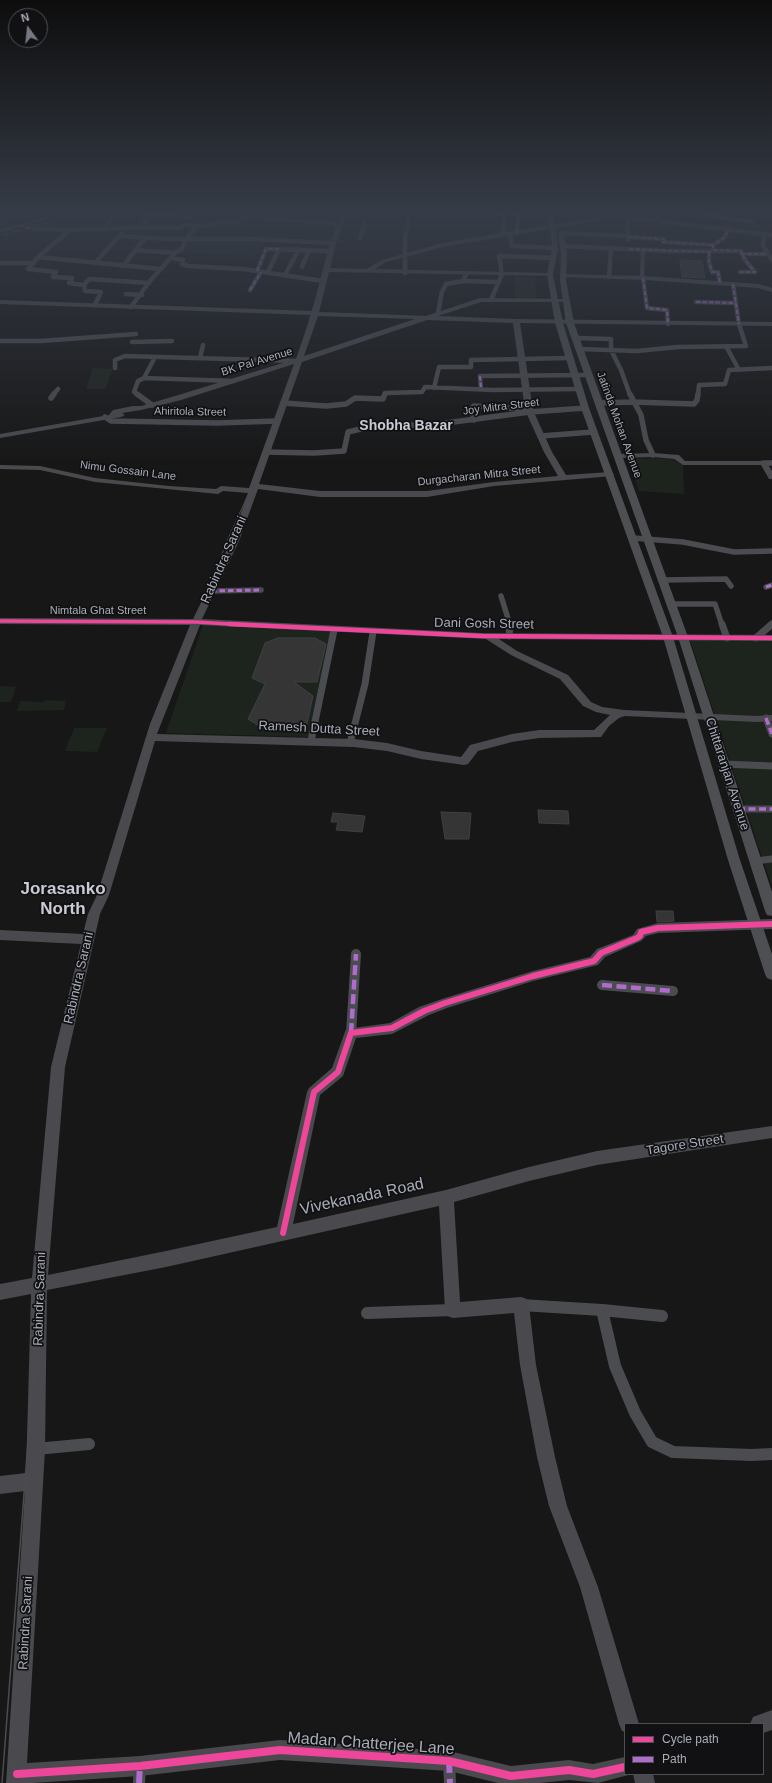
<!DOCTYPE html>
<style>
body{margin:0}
#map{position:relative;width:772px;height:1783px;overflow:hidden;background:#171717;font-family:Helvetica,sans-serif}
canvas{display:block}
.legend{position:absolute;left:624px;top:1723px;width:140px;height:52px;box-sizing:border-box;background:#111113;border:1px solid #4d4f55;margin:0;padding:5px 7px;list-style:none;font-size:12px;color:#a8adb8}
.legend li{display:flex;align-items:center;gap:8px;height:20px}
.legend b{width:20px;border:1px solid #4d4f55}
.north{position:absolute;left:8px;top:8px;width:40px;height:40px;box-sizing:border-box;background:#111113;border:1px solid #4d4f55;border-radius:50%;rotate:345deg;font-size:11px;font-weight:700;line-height:16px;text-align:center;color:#a8adb8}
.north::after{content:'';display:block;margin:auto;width:14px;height:18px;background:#757880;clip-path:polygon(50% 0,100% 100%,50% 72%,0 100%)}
</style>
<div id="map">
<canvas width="772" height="1783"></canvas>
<ul class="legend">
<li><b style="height:5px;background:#ed469a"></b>Cycle path</li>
<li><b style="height:5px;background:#b06ccc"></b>Path</li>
</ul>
<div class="north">N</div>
</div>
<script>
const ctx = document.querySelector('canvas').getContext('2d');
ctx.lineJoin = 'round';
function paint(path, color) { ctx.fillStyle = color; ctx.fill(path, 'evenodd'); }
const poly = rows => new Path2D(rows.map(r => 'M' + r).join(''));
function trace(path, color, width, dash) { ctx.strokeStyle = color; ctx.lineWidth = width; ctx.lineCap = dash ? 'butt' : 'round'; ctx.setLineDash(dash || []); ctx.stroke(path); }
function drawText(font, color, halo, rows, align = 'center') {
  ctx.font = font + ' Helvetica,sans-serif'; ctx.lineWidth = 3.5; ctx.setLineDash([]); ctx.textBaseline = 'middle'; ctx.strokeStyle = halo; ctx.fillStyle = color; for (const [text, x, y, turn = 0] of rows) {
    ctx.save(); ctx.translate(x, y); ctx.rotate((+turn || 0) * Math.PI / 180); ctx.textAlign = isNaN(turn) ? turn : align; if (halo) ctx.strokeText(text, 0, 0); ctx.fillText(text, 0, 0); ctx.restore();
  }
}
const green = poly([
 [187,239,263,242,256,256,178,253],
 [514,277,535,277,537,300,515,299],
 [93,368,113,369,105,389,86,389],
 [658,458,672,460,683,465,684,494,639,491,628,459],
 [203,625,336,631,312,737,166,733],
 [690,640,772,641,772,887],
 [0,686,16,687,11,702,0,702],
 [45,700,66,701,64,710,17,711,20,701,44,702],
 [74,728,107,728,97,752,65,751]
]);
const water = poly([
 [0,216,34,216,0,226]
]);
const building = poly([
 [680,260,702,261,705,278,682,277,680,260],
 [278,638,315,638,326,644,317,682,294,682,313,696,306,728,259,726,248,719,265,684,252,678,265,643,278,638],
 [538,810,568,811,569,824,539,823,538,810],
 [441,812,471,813,469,839,445,839,441,812],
 [333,813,365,816,362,832,336,830,338,822,331,822,333,813],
 [656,911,673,911,674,921,657,922,656,911]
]);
const streetFar4 = poly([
 [156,216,192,218],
 [709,216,754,222],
 [624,217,772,235],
 [627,217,628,240],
 [595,220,596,216],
 [141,227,151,216],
 [104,228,113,216],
 [33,229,70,230,154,227,180,228,184,225,207,226,215,223,240,221,244,217,341,224],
 [70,230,38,257,28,269,56,272,53,277,72,278,69,283,84,285,89,279,149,283],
 [517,233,518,216],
 [561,233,628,236],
 [510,234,512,246,555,248],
 [764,234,763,246,772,260],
 [503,235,504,216],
 [120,236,169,239,249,239,333,243],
 [628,237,664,239,663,242,713,245],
 [360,238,365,223],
 [563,246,668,251,741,251,745,260,755,272,740,272],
 [713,249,713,245,724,238,729,229],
 [135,250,175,253],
 [709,252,709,262,712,272,718,272,720,283],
 [741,254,767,254],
 [38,257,161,269],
 [171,258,183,260,182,264,188,266,243,269,323,281],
 [0,263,34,263],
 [95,263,122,233],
 [123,266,145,238],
 [302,267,309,250],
 [257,271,266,249,332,251],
 [268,272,279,249],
 [405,273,405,238,409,216],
 [285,275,299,249],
 [609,277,611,248],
 [642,278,643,250],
 [643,278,647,308,667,310,668,324],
 [463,281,499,282],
 [84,285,85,291,101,292,95,305],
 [250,290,261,272],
 [126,294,142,295],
 [491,300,502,274,499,256,554,258],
 [696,302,736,303],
 [131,307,150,281,175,253,182,249,186,239,197,226],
 [438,313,442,292,446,284,463,281,466,274],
 [575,338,611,339,611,350,621,370,630,395],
 [0,341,41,341,136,334],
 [132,342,172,341],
 [726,346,739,370],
 [580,349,637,351,678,347,746,346,739,324,733,284],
 [200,358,203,345],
 [115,368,115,360,125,356,298,361],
 [144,378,234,381],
 [434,388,439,367,471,367,471,360,570,358],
 [481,389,480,376,588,375],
 [53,395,58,389],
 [138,395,134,392,138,381,144,378,155,357],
 [384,395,385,393,422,392,425,387,493,390,580,389],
 [698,395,699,385,725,384,729,370,772,368]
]);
const streetFar3 = poly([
 [137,394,152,405],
 [630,394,641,415,646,440,653,455],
 [51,398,54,394],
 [283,403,326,406,346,404,355,398,383,399,385,394],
 [598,403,633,402,694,404,697,400,698,394],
 [105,417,111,421,217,423,277,421],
 [474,420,472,408,474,406,526,409],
 [541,436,593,432],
 [266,452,314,453,344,451,348,432,369,427,438,424,530,412,585,408],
 [763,463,772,463],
 [633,538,683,542,734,552,772,551],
 [663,580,726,579,731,586],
 [766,587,772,585],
 [211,591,261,590],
 [501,596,510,625],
 [672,604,715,604,722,625]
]);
const streetFar2 = poly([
 [722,624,727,638],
 [509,636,510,624],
 [756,638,772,624],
 [766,718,772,734],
 [311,741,334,630],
 [350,743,365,684,373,632],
 [723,764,772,766],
 [738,809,772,809],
 [755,861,772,859]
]);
const streetFar1 = poly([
 [602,985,673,991],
 [351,1033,356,954]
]);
const street = poly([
 [521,1305,602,1310,615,1366,635,1413,652,1442,673,1452,752,1455,772,1454],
 [602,1310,662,1316],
 [367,1313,453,1310],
 [36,1449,89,1444],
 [449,1762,450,1783],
 [139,1783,140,1766]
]);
const secondary = poly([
 [48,216,57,216,0,233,0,229,48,216],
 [340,216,346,216,336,243,330,268,366,269,382,260,442,243,559,223,614,216,628,216,443,247,386,262,375,269,550,273,552,274,552,276,329,272,319,312,426,316,480,298,566,299,568,300,568,302,481,302,438,316,516,319,772,322,772,326,520,323,533,410,552,452,566,475,610,472,614,474,613,476,494,486,427,497,320,497,258,489,239,541,202,619,482,633,772,635,772,641,499,639,517,651,568,675,591,702,602,707,624,710,757,716,772,715,772,721,757,722,625,716,619,718,609,726,601,737,539,738,512,742,478,751,468,764,464,765,421,759,387,751,354,747,155,741,109,895,100,914,65,1067,48,1275,166,1251,277,1227,307,1092,309,1088,332,1068,346,1029,390,1023,419,1007,445,998,533,971,590,957,597,949,633,935,637,929,658,923,772,919,772,929,658,933,646,936,641,941,605,957,598,965,533,981,447,1008,429,1015,392,1034,356,1038,343,1076,320,1095,293,1224,446,1190,529,1167,597,1151,772,1126,772,1138,597,1165,529,1181,454,1202,460,1302,521,1297,527,1299,529,1305,536,1365,555,1457,567,1506,598,1587,639,1724,625,1724,625,1732,622,1731,619,1724,580,1587,549,1506,537,1457,520,1365,514,1313,453,1318,447,1316,445,1310,439,1206,166,1267,47,1290,45,1449,27,1763,140,1756,280,1740,449,1751,511,1766,569,1760,593,1764,625,1757,625,1774,632,1774,598,1783,569,1780,540,1783,498,1783,449,1771,280,1760,140,1776,33,1783,6,1783,25,1491,0,1494,0,1476,26,1473,31,1294,0,1300,0,1284,32,1278,51,1067,81,944,0,940,0,930,83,934,88,914,97,895,150,724,190,625,0,624,0,618,193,619,231,541,248,493,223,491,218,494,95,482,40,470,0,469,0,465,40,466,95,478,169,486,216,489,221,486,249,488,294,364,181,400,141,410,122,413,125,415,121,417,0,438,0,434,109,415,113,410,133,406,141,406,175,396,296,359,311,315,0,304,0,300,312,311,330,243,340,216],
 [318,316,415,319,304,356,318,316],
 [427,320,513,323,525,410,544,452,558,476,494,482,427,491,320,491,259,484,302,362,427,320],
 [200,625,486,639,511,655,560,679,583,706,596,712,610,715,594,730,539,730,512,734,470,745,461,757,421,751,387,743,354,739,157,734,200,625],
 [564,274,645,276,759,284,772,288,772,292,758,288,645,280,562,277,562,275,564,274],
 [653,453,679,455,685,461,766,461,772,471,772,479,769,479,761,465,683,465,674,459,653,457,618,458,614,456,618,454,653,453],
 [772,1710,772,1730,763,1733,763,1724,750,1724,753,1717,772,1710],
 [633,1774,653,1774,655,1783,635,1783,633,1774]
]);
const primary = poly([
 [547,216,553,216,556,226,558,248,553,275,563,323,589,408,673,637,740,860,772,954,772,980,767,978,765,974,728,860,663,637,581,408,555,323,547,275,552,248,550,226,547,216],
 [561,233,564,235,567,254,566,280,574,323,688,637,772,892,772,916,767,915,765,911,678,637,566,323,560,280,561,254,558,235,561,233]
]);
const tramFar1 = poly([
 [309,318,329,313,553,322,772,323],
 [38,1298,53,1105,58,1067,78,961,128,810,147,746,227,541,257,475,278,418,296,365,341,216]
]);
const tram = poly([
 [2,1783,39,1297],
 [8,1783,14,1701]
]);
const rail = poly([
 [0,236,71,216]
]);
const quietFar4 = poly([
 [709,216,754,222],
 [267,219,270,216],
 [655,220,657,216],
 [671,221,673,216],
 [20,225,33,229],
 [517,233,518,216],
 [628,237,664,239,663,242,713,245],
 [713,248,713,245,724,238,729,229],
 [629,249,709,252,713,250,741,251,745,260,755,272,740,272],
 [709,252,709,262,712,272,718,272,720,283],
 [741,254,767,254],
 [257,271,266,249,279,249],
 [643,278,647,308,667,310,668,324],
 [733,284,739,324],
 [250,290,261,272],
 [696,302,736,303],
 [480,376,481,389]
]);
const quietFar3 = poly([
 [766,587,772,585],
 [211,591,261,590]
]);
const quietFar2 = poly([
 [766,718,772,734],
 [738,809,772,809]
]);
const quietFar1 = poly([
 [602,985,673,991],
 [351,1033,356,954]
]);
const quiet = poly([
 [449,1761,450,1783],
 [139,1783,140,1766]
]);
const cyclewayFar3 = poly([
 [0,621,196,622,247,625]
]);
const cyclewayFar2 = poly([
 [229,624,482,636,772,638]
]);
const cyclewayFar1 = poly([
 [283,1233,314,1092,338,1072,351,1033,392,1028,424,1011,445,1003,533,976,594,961,601,953,637,938,640,936,641,932,658,928,772,924]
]);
const cycleway = poly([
 [17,1774,140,1766,280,1750,449,1761,511,1776,569,1770,593,1774,625,1767]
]);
const farStreetnames = [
 ["BK Pal Avenue",257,362,-17],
 ["Joy Mitra Street",501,407,-7],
 ["Ahiritola Street",190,412,1],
 ["Jatinda Mohan Avenue",619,425,70],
 ["Nimu Gossain Lane",128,471,7],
 ["Durgacharan Mitra Street",479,476,-6],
 ["Nimtala Ghat Street",98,611]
];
const streetNames = [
 ["Rabindra Sarani",224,560,-66],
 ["Dani Gosh Street",484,624,1],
 ["Ramesh Dutta Street",319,729,3],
 ["Chittaranjan Avenue",727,774,72],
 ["Rabindra Sarani",79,978,-77],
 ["Tagore Street",685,1145,-9],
 ["Rabindra Sarani",40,1299,-88],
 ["Rabindra Sarani",26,1623,-87]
];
const farDistrictnames = [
 ["Shobha Bazar",406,426]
];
const nearStreetnames = [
 ["Vivekanada Road",362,1197,-12],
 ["Madan Chatterjee Lane",371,1744,4]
];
const districtNames = [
 ["Jorasanko",63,889],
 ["North",63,909]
];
paint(green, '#1d241e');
paint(water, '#2a3239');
paint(building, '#353536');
trace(building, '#3f4043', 1);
trace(streetFar4, '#4b4c50', 4.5);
trace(streetFar3, '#4b4c50', 5.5);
trace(streetFar2, '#4b4c50', 7);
trace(streetFar1, '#4b4c50', 10);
trace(street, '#4b4c50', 12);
paint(secondary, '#4a4a4e');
paint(primary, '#4d4f52');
trace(tramFar1, '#4b4c4f', 1);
trace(tram, '#4b4c4f', 1.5);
trace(rail, '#4b4c4f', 2.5);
trace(rail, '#111113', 1.5, [5]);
trace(quietFar4, '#b06ccc', 2, [4.5, 2]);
trace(quietFar3, '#b06ccc', 3, [5.5, 3]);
trace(quietFar2, '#b06ccc', 3.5, [7, 3.5]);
trace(quietFar1, '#b06ccc', 4.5, [10, 4.5]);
trace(quiet, '#b06ccc', 6, [12, 6]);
trace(cyclewayFar3, '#ed469a', 3.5);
trace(cyclewayFar2, '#ed469a', 4.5);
trace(cyclewayFar1, '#ed469a', 6);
trace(cycleway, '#ed469a', 8);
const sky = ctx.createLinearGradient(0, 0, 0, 465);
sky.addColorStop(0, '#0d0d0d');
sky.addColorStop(0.46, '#363c47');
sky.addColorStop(1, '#363c4700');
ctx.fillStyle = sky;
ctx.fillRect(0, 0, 772, 465);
drawText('11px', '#a8adb8', '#111113', farStreetnames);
drawText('13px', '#a8adb8', '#111113', streetNames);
drawText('bold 14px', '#c9ccd4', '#111113', farDistrictnames);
drawText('16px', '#a8adb8', '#111113', nearStreetnames);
drawText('bold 17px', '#c9ccd4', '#111113', districtNames);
</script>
